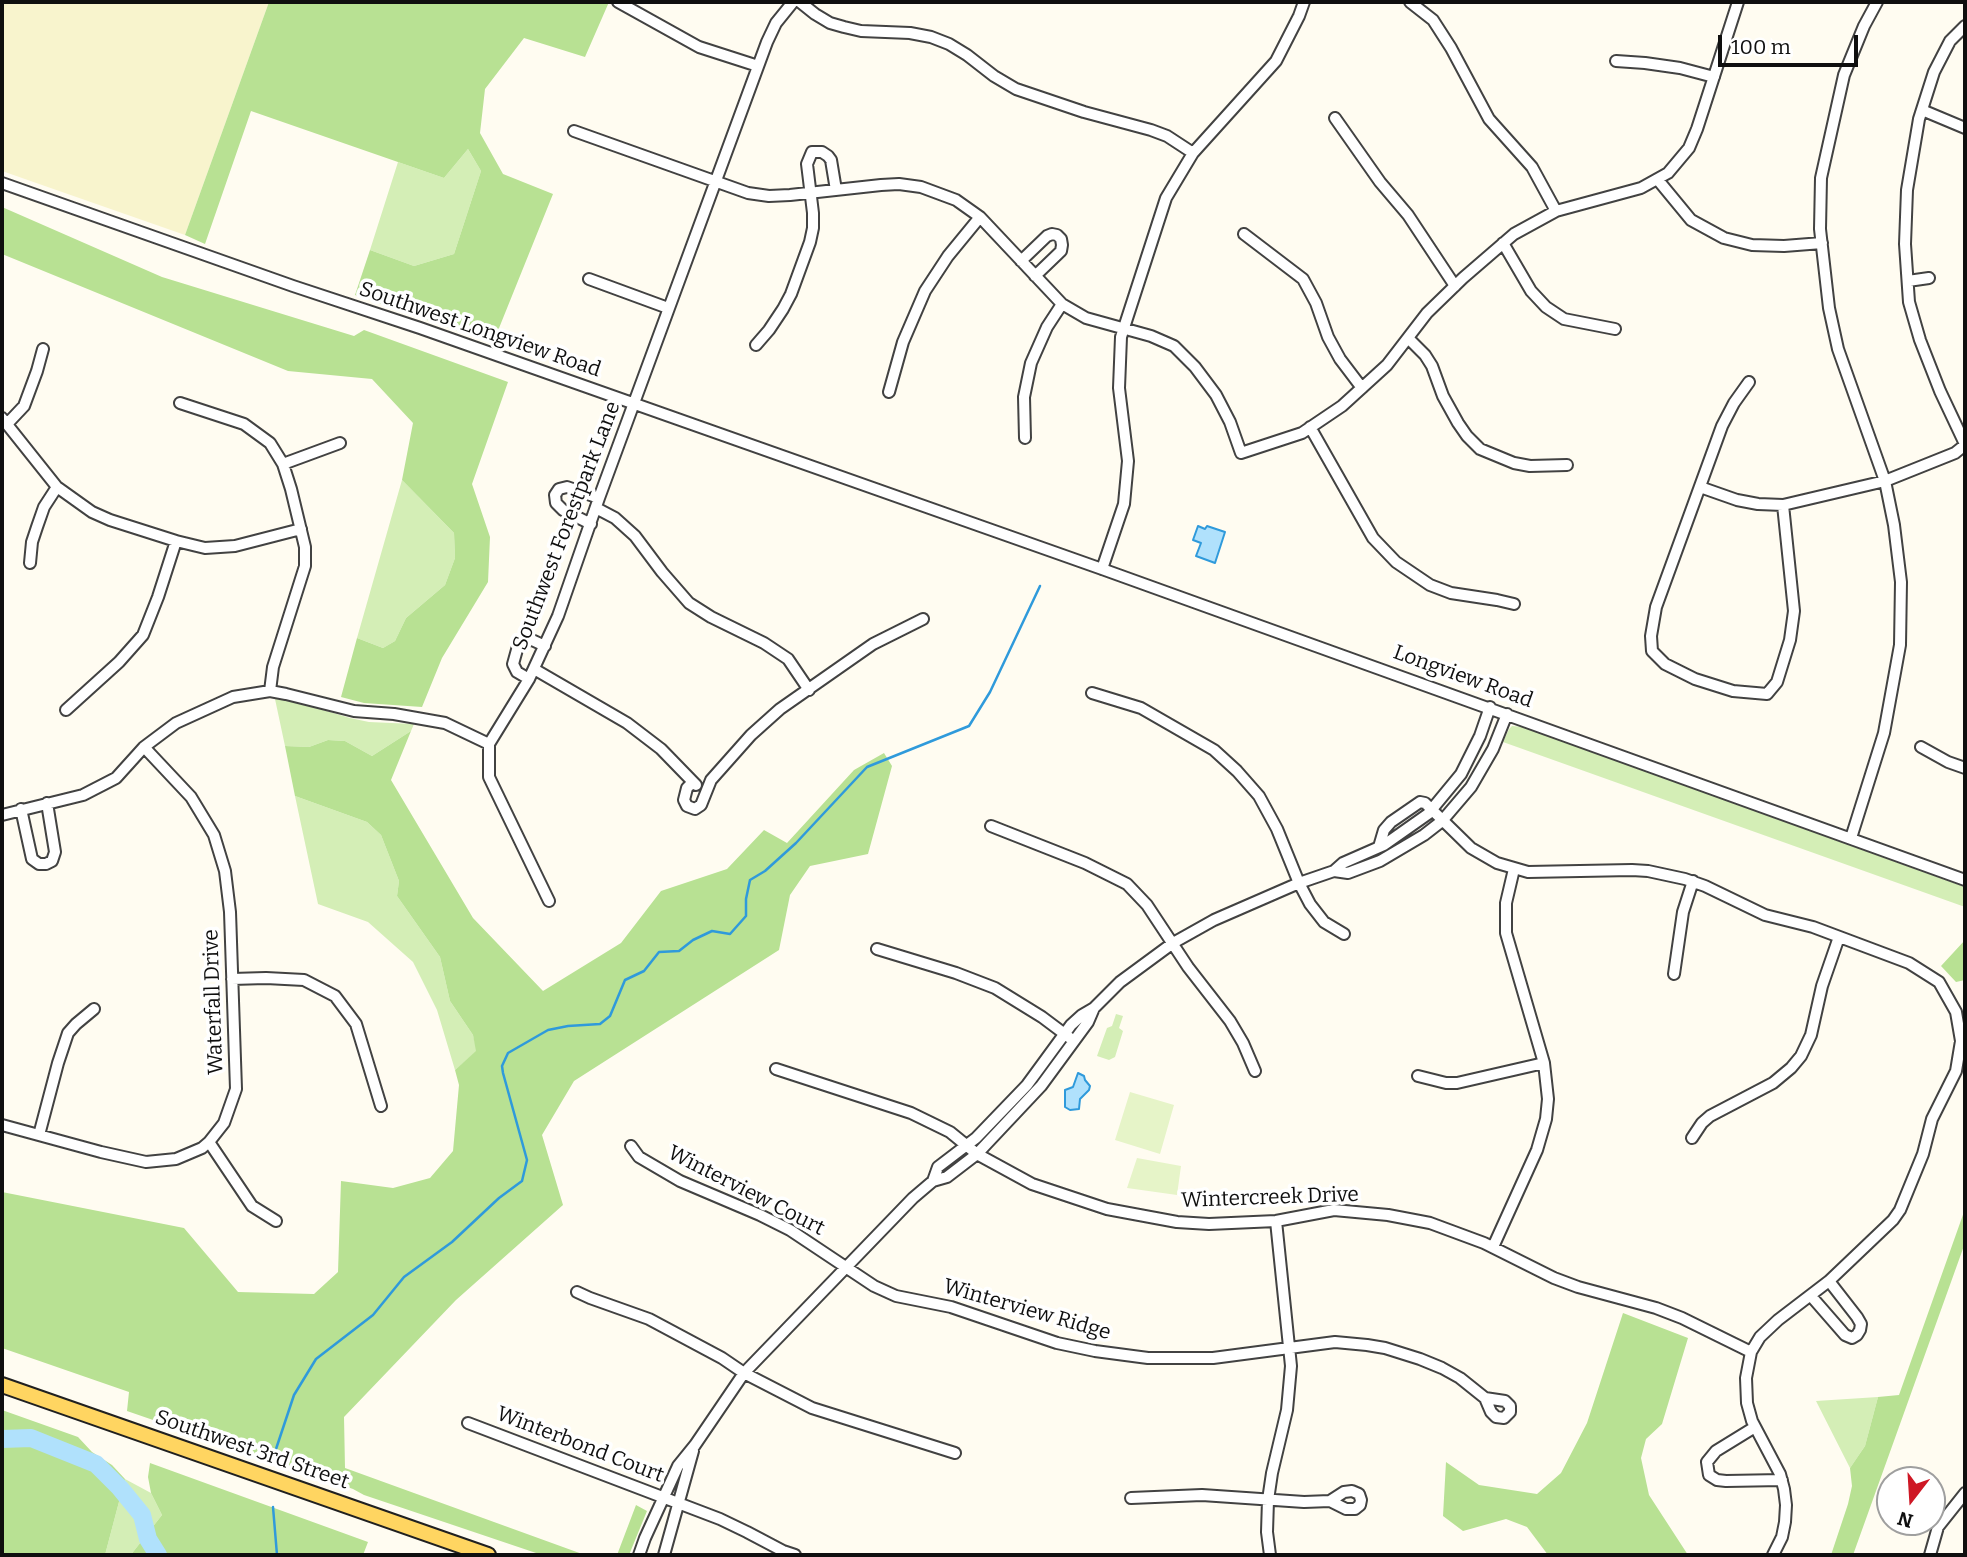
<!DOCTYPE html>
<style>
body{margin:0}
#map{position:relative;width:1967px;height:1557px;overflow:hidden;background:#fffcf1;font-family:Bitter,serif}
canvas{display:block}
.frame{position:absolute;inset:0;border:4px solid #0f0f0f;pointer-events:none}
.north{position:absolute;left:1876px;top:1466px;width:70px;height:70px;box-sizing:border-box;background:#fff;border:2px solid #9f9f9f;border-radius:50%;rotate:197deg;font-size:19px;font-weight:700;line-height:28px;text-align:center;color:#0f0f0f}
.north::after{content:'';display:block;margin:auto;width:24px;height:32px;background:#ce1825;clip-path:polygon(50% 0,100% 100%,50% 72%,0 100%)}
.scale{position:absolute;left:1718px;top:35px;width:140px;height:32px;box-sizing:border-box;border:4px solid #0f0f0f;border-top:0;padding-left:9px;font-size:21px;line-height:24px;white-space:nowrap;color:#0f0f0f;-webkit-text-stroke:5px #fff;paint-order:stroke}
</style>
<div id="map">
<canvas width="1967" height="1557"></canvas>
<div class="frame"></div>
<div class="north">N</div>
<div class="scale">100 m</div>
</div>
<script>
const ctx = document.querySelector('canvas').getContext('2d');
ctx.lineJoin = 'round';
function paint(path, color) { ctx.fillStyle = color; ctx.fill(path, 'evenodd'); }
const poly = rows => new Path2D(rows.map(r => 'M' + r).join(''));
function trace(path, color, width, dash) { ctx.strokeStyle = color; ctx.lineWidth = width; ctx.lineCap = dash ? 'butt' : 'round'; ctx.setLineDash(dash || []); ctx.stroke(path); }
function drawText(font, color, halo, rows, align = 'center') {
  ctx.font = font + ' Bitter,serif'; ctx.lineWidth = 7; ctx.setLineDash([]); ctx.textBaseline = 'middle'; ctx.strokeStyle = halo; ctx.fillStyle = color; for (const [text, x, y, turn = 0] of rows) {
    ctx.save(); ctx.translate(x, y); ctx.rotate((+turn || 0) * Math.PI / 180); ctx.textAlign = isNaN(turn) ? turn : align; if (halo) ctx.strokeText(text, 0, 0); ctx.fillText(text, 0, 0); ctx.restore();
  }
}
const farmland = poly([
 [2,2,269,2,185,235,2,171]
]);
const green = poly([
 [468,149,481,171,454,254,414,266,370,250,398,162,444,178],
 [402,480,454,533,455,558,445,585,406,618,395,641,383,648,357,638],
 [275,699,290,700,350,718,369,722,414,724,411,731,372,756,345,741,328,740,309,747,285,746],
 [1512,726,1523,727,1965,887,1965,907,1503,742,1509,729],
 [295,796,367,822,381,835,399,881,397,896,440,957,450,1001,473,1035,477,1051,455,1070,437,1010,413,962,368,922,318,904],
 [1116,1014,1123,1016,1119,1028,1123,1031,1115,1057,1109,1060,1097,1056,1107,1028,1112,1026],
 [1878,1397,1865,1446,1850,1468,1816,1401],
 [125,1479,151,1493,162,1515,133,1552,133,1555,105,1555]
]);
const forest = poly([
 [269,2,609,2,585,57,524,38,485,89,480,133,503,174,553,194,493,343,355,295,370,250,414,266,454,254,481,171,468,149,444,178,251,111,205,244,185,235],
 [2,207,162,277,354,336,364,330,508,382,472,484,490,537,488,582,442,658,422,707,364,703,341,697,357,638,383,648,395,641,406,618,445,585,455,558,454,533,402,480,413,423,372,379,288,371,2,254],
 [411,731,391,780,473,918,543,991,621,943,661,891,727,869,764,830,787,843,854,770,884,753,892,766,868,854,810,866,790,895,779,950,574,1081,542,1135,563,1205,456,1300,344,1417,345,1468,585,1555,542,1555,364,1495,353,1489,127,1411,129,1392,2,1348,2,1192,184,1228,238,1292,314,1294,338,1272,341,1181,393,1188,430,1178,453,1151,459,1085,455,1070,476,1051,473,1035,450,1001,440,957,397,896,399,881,381,835,367,822,295,796,285,746,309,747,328,740,345,741,372,756],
 [1965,940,1965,980,1956,982,1941,966],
 [1965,1209,1965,1243,1853,1555,1831,1555,1848,1504,1852,1486,1850,1468,1865,1446,1878,1397,1899,1395],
 [1623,1313,1688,1338,1662,1424,1646,1439,1641,1458,1649,1495,1688,1555,1548,1555,1527,1527,1506,1519,1463,1531,1443,1516,1446,1462,1479,1485,1537,1494,1561,1473,1587,1423],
 [2,1410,78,1437,92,1452,112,1465,125,1479,105,1555,2,1555],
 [150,1463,368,1542,363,1555,133,1555,133,1552,162,1515,151,1493,148,1477],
 [636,1505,647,1511,629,1555,617,1555]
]);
const pitch = poly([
 [1130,1092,1174,1105,1160,1154,1115,1140],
 [1137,1158,1181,1166,1177,1195,1127,1188]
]);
const water = poly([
 [1198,526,1205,529,1207,526,1225,532,1215,563,1196,556,1201,543,1193,540,1198,526],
 [1078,1073,1084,1076,1085,1080,1090,1086,1089,1090,1080,1099,1079,1109,1070,1110,1065,1107,1065,1090,1073,1087,1078,1073]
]);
const stream = poly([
 [272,1461,294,1395,316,1359,373,1315,404,1277,452,1242,499,1198,522,1181,527,1160,503,1073,502,1066,508,1053,548,1030,568,1026,600,1024,610,1016,625,980,644,971,659,952,679,951,693,940,712,931,730,934,746,916,746,899,750,880,765,871,796,843,867,767,969,726,990,692,1040,586],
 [273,1507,277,1555]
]);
const river = poly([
 [2,1439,31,1438,96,1464,120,1488,142,1515,148,1539,158,1555]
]);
const minor = poly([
 [618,2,699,47,758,66],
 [800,2,815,14,830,23,844,27,861,31,910,33,931,37,949,44,967,55,994,76,1016,89,1084,112,1151,130,1167,136,1193,153],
 [1410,2,1433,20,1451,48,1489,119,1532,167,1556,211],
 [1965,26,1950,41,1934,72,1919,119,1907,190,1905,244,1909,302,1920,340,1940,391,1965,444],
 [1616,61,1645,63,1680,68,1714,77],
 [1922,110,1965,128],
 [1335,118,1380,182,1408,215,1455,286],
 [574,131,748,193,769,196,790,195,881,185,899,184,921,187,956,200,980,217,1062,304,1086,318,1151,336,1174,346,1195,367,1216,395,1230,422,1241,453,1302,433,1342,406,1387,365,1427,313,1463,278,1514,234,1556,211,1641,188,1668,173,1689,148,1697,129,1738,2],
 [1658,180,1691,220,1724,238,1752,245,1784,246,1822,243],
 [2,183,293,286,420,328,1102,569,1965,880],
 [1244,234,1303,279,1316,303,1328,337,1340,359,1362,388],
 [1503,243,1531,291,1546,307,1564,319,1615,329],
 [1021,261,1047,236,1052,234,1057,235,1061,239,1062,245,1061,251,1035,276],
 [589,279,668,308],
 [1908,281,1929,278],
 [1408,338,1425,355,1432,366,1443,396,1458,423,1467,436,1480,449,1514,463,1530,466,1567,465],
 [756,345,769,330,783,309,791,294,810,242,813,228,813,213,807,164,812,152,822,152,828,156,831,160,836,190],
 [1749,382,1734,403,1722,426,1656,607,1651,636,1652,651,1665,664,1695,679,1733,691,1767,694,1777,682,1790,640,1794,611,1783,505],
 [889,392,903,342,925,291,948,256,980,217],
 [180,403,244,424,270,443,283,464,291,489,305,547,305,566,273,667,270,691],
 [2,418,57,487,92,512,110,520,176,541,205,548,235,546,301,529],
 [7,424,24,406,37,371,43,349],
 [1310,427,1373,538,1396,562,1430,585,1451,593,1497,600,1514,604],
 [1025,438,1024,397,1031,363,1047,327,1062,304],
 [283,464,340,443],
 [1700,487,1737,500,1758,504,1783,505,1885,481,1955,453,1965,445],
 [596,508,615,518,635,536,662,572,689,603,711,617,764,643,788,659,809,690],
 [591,524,563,510,556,503,555,495,559,489,567,487,599,498],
 [30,563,32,542,37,527,44,507,57,487],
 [1102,569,1124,504,1128,461,1119,388,1121,337,1166,198,1193,153,1276,61,1299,16,1304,2],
 [534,669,627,723,661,749,696,785],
 [529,679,517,672,513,664,518,646,524,641,532,640,545,646],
 [1092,693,1141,708,1214,750,1237,771,1259,796,1277,829,1299,883,1310,904,1324,922,1344,934],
 [66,710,119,662,143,635,158,597,176,541],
 [1921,747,1948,762,1965,768],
 [693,782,687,788,684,800,687,806,695,809,701,805,711,780,751,735,780,709,873,644,923,619],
 [21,809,32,859,39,864,46,864,52,861,55,852,47,803],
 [2,815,83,795,116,778,144,747,176,723,233,697,270,691,286,694,354,711,394,714,445,723,489,744],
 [991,826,1085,863,1127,884,1147,905,1188,967,1230,1021,1243,1043,1255,1071],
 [1851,838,1884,733,1900,645,1901,582,1894,525,1885,481,1838,349,1829,308,1820,229,1821,178,1844,75,1864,26,1877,2],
 [1379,847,1384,830,1391,822,1420,802,1425,803,1471,848,1497,863,1528,872,1632,870,1648,871,1685,879,1705,886,1765,915,1813,927,1909,963,1939,982,1956,1012,1961,1041,1956,1071,1932,1119,1923,1154,1900,1210,1893,1220,1829,1281,1778,1320,1760,1337,1751,1352,1746,1378,1747,1403,1752,1421,1780,1474,1784,1489,1786,1505,1785,1522,1782,1537,1773,1555],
 [1334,871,1343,863,1384,845,1428,814,1461,774,1480,736,1490,707],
 [549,901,489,777,489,744,529,679,558,616,599,498,767,42,776,23,793,2],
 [877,949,956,973,995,988,1042,1017,1070,1038],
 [1674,974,1683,912,1693,881],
 [232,979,266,978,304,980,335,996,356,1024,381,1106],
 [776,1069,911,1113,950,1132,977,1154,1032,1184,1107,1209,1177,1222,1209,1224,1276,1221,1334,1210,1388,1215,1430,1223,1484,1243,1554,1278,1578,1287,1656,1308,1682,1318,1751,1352],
 [1418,1076,1446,1083,1457,1083,1544,1063],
 [2,1125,101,1152,146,1162,176,1159,202,1148,209,1142,224,1123,236,1089,230,912,225,871,214,835,191,797,144,747],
 [39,1135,58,1063,68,1033,76,1024,94,1009],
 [1692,1138,1702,1123,1710,1116,1773,1083,1791,1068,1801,1056,1811,1035,1822,986,1839,937],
 [209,1142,252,1206,276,1221],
 [631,1146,639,1157,680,1181,760,1215,790,1230,874,1286,896,1296,951,1307,1057,1343,1095,1351,1148,1358,1213,1358,1335,1342,1367,1345,1385,1348,1420,1359,1442,1368,1460,1378,1485,1398,1491,1412,1496,1417,1504,1418,1510,1412,1510,1406,1505,1401,1485,1398],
 [933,1181,938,1167,976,1138,1027,1085,1071,1025,1082,1015,1094,1008,1120,982,1173,943,1214,920,1299,883,1334,871,1348,873,1380,861,1424,835,1442,821,1471,787,1493,749,1507,714],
 [1493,1247,1537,1150,1546,1119,1548,1099,1544,1063,1506,933,1506,903,1514,869],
 [577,1292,590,1298,649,1319,722,1358,744,1373,812,1408,955,1453],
 [1811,1296,1845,1335,1852,1338,1857,1335,1860,1330,1861,1324,1857,1317,1829,1281],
 [468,1423,720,1519,747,1532,783,1551,795,1555],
 [1755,1427,1716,1451,1707,1462,1709,1475,1717,1480,1726,1481,1782,1480],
 [1131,1498,1202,1495,1304,1502,1330,1501,1346,1509,1355,1509,1360,1505,1361,1500,1359,1494,1352,1491,1344,1492,1330,1501],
 [639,1555,645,1538,678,1466,695,1445,744,1373,913,1198,933,1181,947,1177,977,1154,1041,1086,1088,1022,1094,1008],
 [664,1555,693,1451],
 [1270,1555,1267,1532,1268,1500,1272,1473,1287,1410,1291,1366,1276,1221],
 [1930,1555,1938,1527,1965,1493]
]);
const major = poly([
 [2,1385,488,1555]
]);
const streetNames = [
 ["Southwest Longview Road",480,330,19],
 ["Southwest Forestpark Lane",567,526,-69],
 ["Longview Road",1463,677,20],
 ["Waterfall Drive",214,1002,-92],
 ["Winterview Court",746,1191,27],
 ["Wintercreek Drive",1270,1198,-2],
 ["Winterview Ridge",1027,1310,16],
 ["Winterbond Court",580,1445,21],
 ["Southwest 3rd Street",252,1450,19]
];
paint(farmland, '#f8f4cd');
paint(green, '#d4eeb6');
paint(forest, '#b8e193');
paint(pitch, '#e6f4c8');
paint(water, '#b0e1fc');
trace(water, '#2f9adb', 2);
trace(stream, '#2f9adb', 2.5);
trace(river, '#b0e1fc', 18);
trace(minor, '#424242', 14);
trace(major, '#202020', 18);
trace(minor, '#fff', 10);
trace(major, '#ffd561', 14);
drawText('21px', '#0f0f0f', '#fff', streetNames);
</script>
